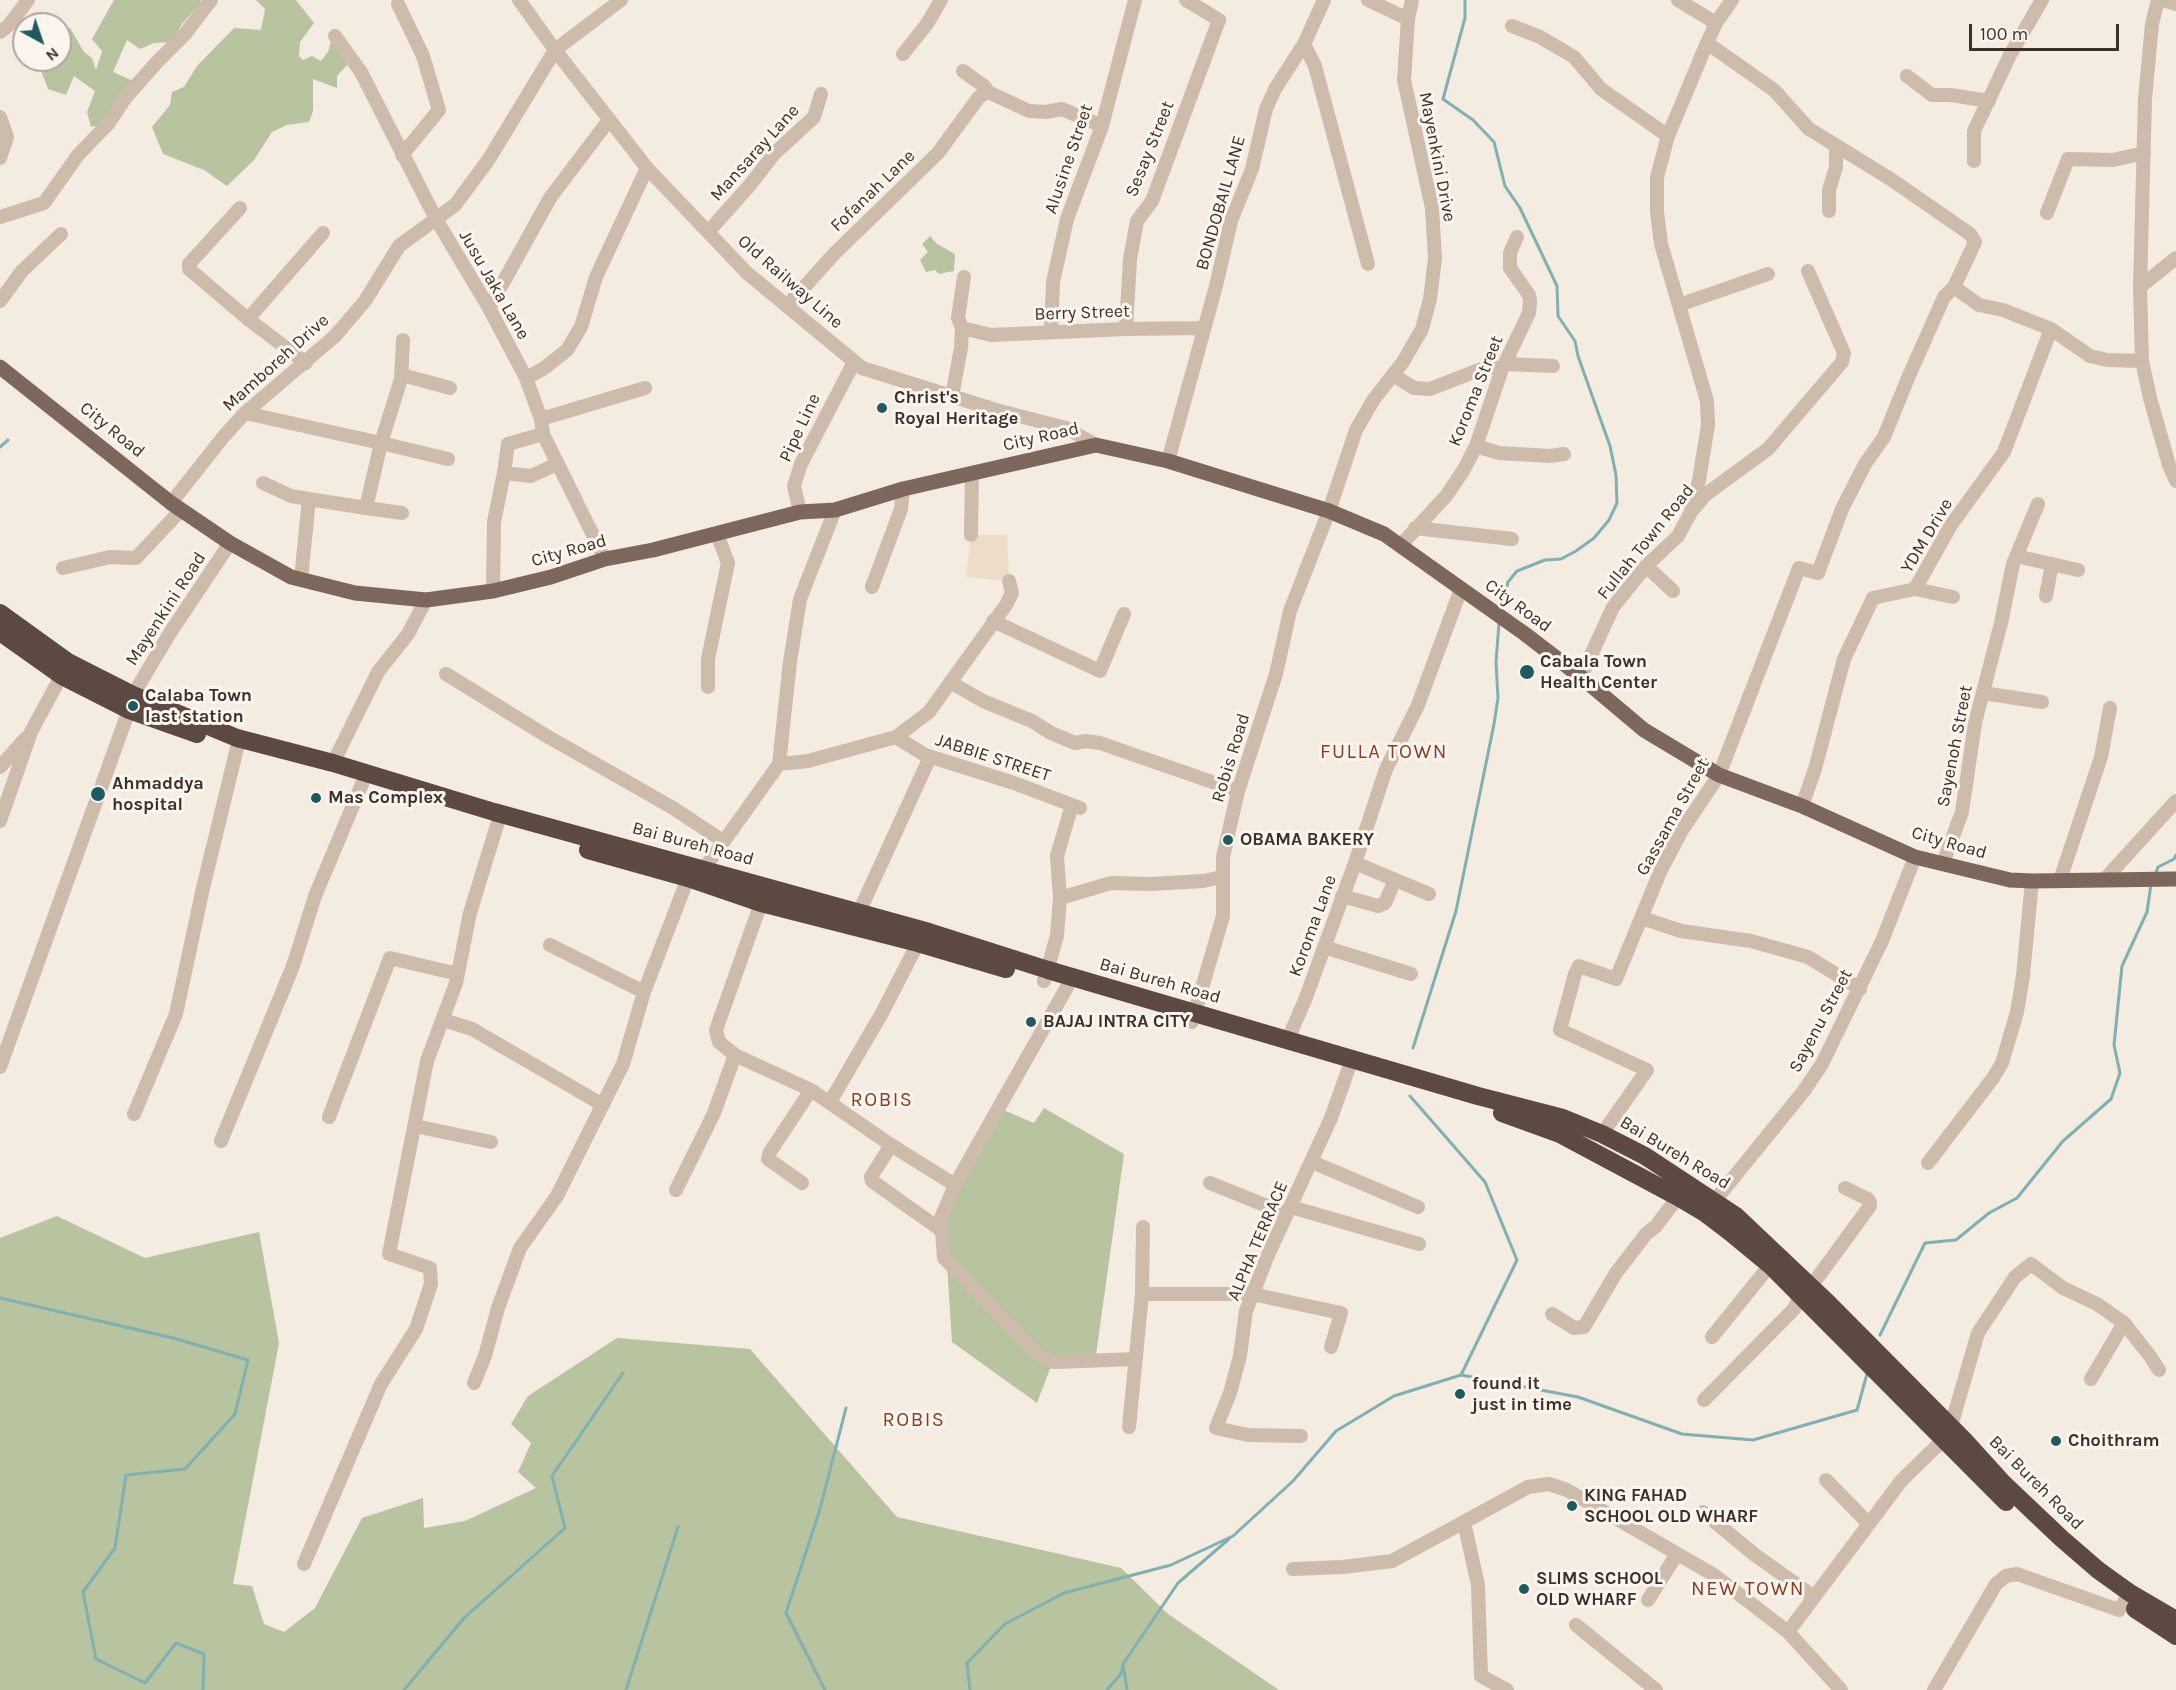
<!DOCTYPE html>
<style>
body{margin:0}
#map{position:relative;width:2176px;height:1690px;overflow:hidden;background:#f4ebe1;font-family:Karla,sans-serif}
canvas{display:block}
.north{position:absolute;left:12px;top:12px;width:60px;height:60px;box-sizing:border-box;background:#fbf5ee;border:2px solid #aea6a0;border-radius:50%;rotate:140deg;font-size:16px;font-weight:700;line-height:24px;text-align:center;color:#3b302b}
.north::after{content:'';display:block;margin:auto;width:21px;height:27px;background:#1f5a5e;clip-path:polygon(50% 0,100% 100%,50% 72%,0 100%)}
.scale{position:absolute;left:1969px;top:24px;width:150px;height:27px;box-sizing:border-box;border:3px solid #3b302b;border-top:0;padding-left:8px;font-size:18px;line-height:21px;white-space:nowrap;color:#3b302b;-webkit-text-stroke:4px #fbf5ee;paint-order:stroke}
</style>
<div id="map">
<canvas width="2176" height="1690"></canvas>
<div class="north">N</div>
<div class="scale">100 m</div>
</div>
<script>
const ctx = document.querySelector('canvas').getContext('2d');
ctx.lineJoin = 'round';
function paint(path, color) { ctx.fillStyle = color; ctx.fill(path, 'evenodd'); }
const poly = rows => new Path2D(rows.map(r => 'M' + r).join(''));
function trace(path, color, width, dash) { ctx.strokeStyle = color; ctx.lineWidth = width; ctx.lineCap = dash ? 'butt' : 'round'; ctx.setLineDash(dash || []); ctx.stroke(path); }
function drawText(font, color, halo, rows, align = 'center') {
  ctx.font = font + ' Karla,sans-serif'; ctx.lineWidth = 6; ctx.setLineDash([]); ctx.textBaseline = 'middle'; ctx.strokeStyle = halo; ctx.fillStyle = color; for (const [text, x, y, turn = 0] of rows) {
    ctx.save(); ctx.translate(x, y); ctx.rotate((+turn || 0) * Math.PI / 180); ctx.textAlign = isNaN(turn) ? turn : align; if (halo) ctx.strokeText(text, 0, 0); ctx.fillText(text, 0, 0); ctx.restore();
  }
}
const green = poly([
 [114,0,201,0,200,4,182,24,172,42,154,43,140,49,127,40,113,72,136,82,108,124,91,127,87,112,95,91,74,76,66,95,48,89,37,60,60,60,60,35,70,28,84,52,92,58,96,70,102,51,92,39],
 [256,0,296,0,314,23,300,42,299,56,303,60,312,56,321,61,328,52,331,42,349,63,337,76,337,88,313,79,313,111,309,122,287,125,272,132,254,160,227,186,204,170,163,154,152,127,170,105,172,92,184,87,197,66,234,28,261,30,265,9],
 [930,236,937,244,955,254,954,271,939,274,935,270,926,272,920,260,928,252,922,244],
 [1044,1108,1124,1154,1095,1362,1050,1369,1037,1403,952,1342,944,1217,1001,1109,1034,1123],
 [57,1216,145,1258,259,1232,279,1343,233,1584,252,1586,264,1624,284,1632,315,1608,362,1518,423,1498,424,1528,465,1521,536,1488,518,1472,531,1443,511,1424,528,1396,617,1338,750,1349,897,1517,1121,1568,1168,1614,1279,1690,0,1690,0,1238]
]);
const plaza = poly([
 [971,535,1007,535,1009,581,966,577]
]);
const stream = poly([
 [1465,0,1465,18,1443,99,1473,120,1494,142,1505,186,1520,208,1557,286,1558,316,1575,341,1578,356,1610,446,1616,475,1617,503,1609,520,1594,538,1576,551,1561,559,1545,560,1517,571,1508,582,1501,611],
 [0,447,8,440],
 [2156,873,2158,867,2174,859,2176,855],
 [1413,1048,1456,911,1494,724,1498,698,1496,662,1499,623],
 [0,1298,173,1338,248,1360,235,1414,185,1469,126,1475,115,1548,83,1592,96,1659,145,1683,176,1643,204,1654,203,1690],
 [1880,1335,1925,1243,1956,1240,1989,1213,2017,1198,2063,1141,2111,1099,2120,1073,2114,1045,2122,966,2147,912,2151,884],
 [1461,1375,1578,1397,1682,1434,1753,1440,1857,1410,1867,1374],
 [404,1690,464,1618,565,1528,552,1476,623,1373],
 [626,1690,678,1527],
 [825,1690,786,1613,820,1509,846,1408],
 [970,1690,967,1663,1005,1624,1064,1593,1171,1565,1233,1536,1293,1481,1336,1431,1394,1396,1461,1375,1517,1260,1485,1182,1410,1096],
 [1107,1690,1121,1674,1123,1665],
 [1127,1690,1123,1664,1178,1583,1229,1539]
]);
const minor = poly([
 [519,0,555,50,647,168,747,273,862,368,996,410,1066,428,1096,445],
 [1368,0,1408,19],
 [1678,0,1716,23],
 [2158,0,2152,24,2145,99,2140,287,2142,361,2150,398,2169,465,2176,481],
 [2163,0,2176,4],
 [398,4,423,56,439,110,402,155],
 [1512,26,1540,37,1574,57,1601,89,1668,136],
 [0,32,9,25,28,0],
 [335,36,361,72,436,219,489,308,526,378,541,419,543,434,605,559],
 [1304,44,1315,66,1368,264],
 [903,54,927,24,941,0],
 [963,71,985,87,988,92],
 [1907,76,1932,95,1951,95,1989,101],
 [0,158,7,137,0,117],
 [1974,161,1974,131,2010,55,2042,0],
 [240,208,189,264,189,269,248,319],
 [1829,211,1829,190,1836,167,1836,147],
 [2047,213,2068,159,2113,160,2144,153],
 [0,217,44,203,78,155,108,124,126,97,157,62,185,34,211,0],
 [708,232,750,185,774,154,814,117,821,94],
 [1954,287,1979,305,2003,310,2051,329,2090,356,2107,360,2142,361],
 [2140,287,2176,258],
 [0,301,22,271,61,234],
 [1679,305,1768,274],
 [787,306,835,253,938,153,979,97,988,92,1029,111,1046,112,1062,109,1102,126],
 [489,308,550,198,609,120],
 [962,328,991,335,1126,329,1204,328],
 [1126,329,1130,259,1137,221,1152,201,1219,20,1186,0],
 [1051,332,1053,282,1067,219,1102,126,1135,0],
 [306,363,248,319,323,233],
 [1505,364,1553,366],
 [402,375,450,388],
 [1393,375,1414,388,1430,389,1489,366,1502,369],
 [526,378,543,369,567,350,581,327,596,277,647,168],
 [952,396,961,348,962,328,958,318,964,277],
 [245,413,381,443,401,379,403,340],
 [541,419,645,388],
 [543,434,508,444,504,473,531,476,557,464],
 [1476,446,1499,453,1550,456,1564,454],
 [1168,461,1216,286,1231,221,1252,169,1266,109,1275,89,1304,44,1324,0],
 [263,483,291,496,309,499],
 [171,503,224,436,245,413,335,336,365,301,399,246,455,205,489,159,555,50,621,0],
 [366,508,402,513],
 [800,512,794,486,801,464,854,362],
 [1691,512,1699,480,1708,425,1707,401,1661,244,1657,212,1657,177,1668,136,1707,43,1716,23,1732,0],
 [1415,528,1512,539],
 [971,535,972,473],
 [1401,545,1446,496,1463,471,1476,446,1502,369,1529,313,1530,302,1529,295,1510,268,1510,253,1517,237],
 [2016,556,2078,570],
 [1646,566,1673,591],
 [63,568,110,557,136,558,181,510],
 [301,579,309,499,366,508,381,443,448,459],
 [872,587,901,509,903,489],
 [1915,589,1953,597],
 [493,591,494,522,504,473],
 [2046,596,2052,564],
 [993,621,1100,671,1124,614],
 [446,674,545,735,673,808,723,841],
 [1581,677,1613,607,1646,566,1678,536,1691,512,1705,495,1768,449,1842,362,1844,353,1808,271],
 [950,682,983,701,1032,721,1051,733,1075,743,1086,741,1100,743,1238,791],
 [708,687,708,659,728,563,717,534],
 [1983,693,2042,702],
 [133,695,170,633,230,543],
 [896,737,925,755,1014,783,1080,808],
 [333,763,378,672,408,634,426,600],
 [779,764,790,662,800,599,835,510],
 [0,767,26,738],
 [1802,806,1815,769,1844,659,1873,598,1915,589,1951,525,2004,452,2051,329],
 [0,821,31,732,66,667],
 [1355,863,1429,894],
 [1943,863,1962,812,1975,723,2001,623,2013,564,2038,504],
 [704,869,779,764,808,761,896,737,929,712,1006,605,1012,593,1009,581],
 [2105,879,2176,801],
 [2060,880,2101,757,2110,708],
 [1342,896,1378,906,1385,903,1395,880],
 [1060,898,1111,883,1151,884,1203,881,1222,877],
 [761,903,716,1030,719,1042,735,1055,811,1090,891,1145,955,1185],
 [1642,918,1681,931,1751,941,1808,957,1860,989],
 [855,921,930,757],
 [550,945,644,992],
 [1324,947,1411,974],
 [1044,981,1057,936,1060,898,1057,856,1072,805],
 [1067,987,955,1185,941,1218,944,1258,1036,1353,1044,1358,1056,1362,1136,1359],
 [443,1020,472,1029,603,1105],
 [1192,1022,1223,916,1223,857,1238,791,1276,674,1290,611,1329,511,1356,430,1374,399,1403,362,1422,329,1430,299,1435,258,1432,208,1404,80,1408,19,1412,0],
 [1288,1039,1305,1000,1355,863,1386,769,1418,705,1461,589],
 [0,1067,129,710],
 [830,1102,882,1013,918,943],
 [134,1114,176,1014,203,888,237,748],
 [329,1117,390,958,458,974],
 [415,1126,491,1142],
 [1602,1134,1647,1070,1560,1030,1575,974,1579,966,1616,979,1660,872,1682,830,1719,775,1799,568,1818,573,1842,509,1865,464,1884,437,1908,378,1944,297,1954,287,1975,242,1970,234,1889,178,1809,129,1774,90,1707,43],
 [221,1141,293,966,315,896,362,784],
 [891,1145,871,1177,872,1181,941,1230],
 [1312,1162,1418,1207],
 [1928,1163,1993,1078,2002,1063,2017,1012,2023,976,2032,881],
 [802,1183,768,1159,770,1152,811,1090],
 [1210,1183,1287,1214],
 [676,1190,714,1113,735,1055],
 [1291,1207,1419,1244],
 [1708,1209,1803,1092,1822,1064,1882,941,1915,857],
 [1142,1294,1143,1227],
 [1552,1314,1574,1328,1584,1327,1616,1273,1646,1234,1656,1226,1678,1197],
 [1712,1337,1770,1265],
 [2091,1379,2124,1323],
 [474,1383,485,1356,498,1308,520,1248,557,1196,623,1064,644,992,688,878],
 [1704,1400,1794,1309,1800,1296,1818,1277,1870,1206,1870,1203,1868,1199,1845,1188],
 [1129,1427,1142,1294,1252,1294,1341,1313,1331,1347],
 [1301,1436,1248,1435,1216,1428,1230,1393,1240,1356,1246,1311,1268,1255,1331,1118,1352,1059],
 [1826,1480,1869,1524],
 [1703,1512,1755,1555,1814,1597],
 [304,1564,381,1384,416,1329,431,1284,430,1268,389,1254,427,1061,456,983,470,913,497,825],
 [1293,1569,1343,1567,1392,1561,1464,1522],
 [1648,1600,1677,1554],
 [1576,1625,1656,1690],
 [1788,1632,1901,1481,1944,1439,1951,1426,1978,1333,2015,1277,2031,1264,2063,1288,2097,1304,2124,1323,2150,1356,2159,1370],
 [1507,1690,1481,1676,1478,1585,1464,1522,1528,1487,1549,1484,1567,1490,1714,1575,1788,1632,1841,1690],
 [1934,1690,1996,1584,2006,1576,2017,1574,2119,1610,2130,1593]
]);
const major = poly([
 [0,367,171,503,230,543,291,577,355,593,426,600,493,591,551,577,605,559,653,550,800,512,835,510,903,489,1096,445,1168,461,1329,511,1384,534,1525,634,1581,677,1644,730,1719,775,1802,806,1915,857,2010,880,2032,881,2176,879]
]);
const highway = poly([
 [0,613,68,662,133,695,237,738,333,763,494,812,929,932,1048,970,1478,1096,1563,1118,1602,1134,1645,1156,1736,1216,1828,1303,1964,1440,2003,1483,2061,1538,2098,1570,2130,1593,2176,1620],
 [0,632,62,676,129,710,197,734],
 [588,850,688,878,761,903,918,943,1006,969],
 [1502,1113,1560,1134,1678,1197,1705,1213,1730,1232,1770,1265,2006,1502],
 [2135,1609,2176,1636]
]);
const markers = [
 [882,408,6,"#1f5a5e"],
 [1527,672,8,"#1f5a5e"],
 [133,706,6,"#1f5a5e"],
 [98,794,8,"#1f5a5e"],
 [316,798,6,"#1f5a5e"],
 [1228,840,6,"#1f5a5e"],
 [1031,1022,6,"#1f5a5e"],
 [1460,1394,6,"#1f5a5e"],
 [2056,1441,6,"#1f5a5e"],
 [1572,1506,6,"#1f5a5e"],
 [1524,1589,6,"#1f5a5e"]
];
const streetNames = [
 ["Sesay Street",1150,149,-68],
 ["Mansaray Lane",755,153,-48],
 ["Mayenkini Drive",1437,157,79],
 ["Alusine Street",1069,159,-71],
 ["Fofanah Lane",873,191,-44],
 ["BONDOBAIL LANE",1221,203,-74],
 ["Old Railway Line",790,282,41],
 ["Jusu Jaka Lane",494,285,60],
 ["Berry Street",1082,313,-2],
 ["Mamboreh Drive",276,363,-42],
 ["Koroma Street",1476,391,-68],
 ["Pipe Line",800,428,-65],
 ["City Road",112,430,39],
 ["City Road",1041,437,-13],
 ["YDM Drive",1927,536,-59],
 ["Fullah Town Road",1646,542,-51],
 ["City Road",569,551,-16],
 ["City Road",1518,606,36],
 ["Mayenkini Road",166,609,-57],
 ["Sayenoh Street",1955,746,-79],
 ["JABBIE STREET",993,758,18],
 ["Robis Road",1231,758,-73],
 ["Gassama Street",1673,817,-61],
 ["City Road",1949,843,16],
 ["Bai Bureh Road",693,844,15],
 ["Koroma Lane",1313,926,-70],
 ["Bai Bureh Road",1160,981,16],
 ["Sayenu Street",1821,1021,-62],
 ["Bai Bureh Road",1675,1153,31],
 ["ALPHA TERRACE",1258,1241,-67],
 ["Bai Bureh Road",2036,1483,45]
];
const poiNames = [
 ["Christ's",894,398],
 ["Royal Heritage",894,419],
 ["Cabala Town",1540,662],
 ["Health Center",1540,683],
 ["Calaba Town",145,696],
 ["last station",145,717],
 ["Ahmaddya",112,784],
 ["hospital",112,805],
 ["Mas Complex",328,798],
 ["OBAMA BAKERY",1240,840],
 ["BAJAJ INTRA CITY",1043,1022],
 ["found it",1472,1384],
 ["just in time",1472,1405],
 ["Choithram",2068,1441],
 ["KING FAHAD",1584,1496],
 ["SCHOOL OLD WHARF",1584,1517],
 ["SLIMS SCHOOL",1536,1579],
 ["OLD WHARF",1536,1600]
];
const neighbourhoodNames = [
 ["FULLA TOWN",1384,752],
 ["ROBIS",882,1100],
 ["ROBIS",914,1420],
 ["NEW TOWN",1748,1589]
];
paint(green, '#b8c4a0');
paint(plaza, '#ecdcc8');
trace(stream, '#7fb0b2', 3);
trace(minor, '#cdbbac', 14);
trace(major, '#7d675c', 15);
trace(highway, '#5c4a42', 18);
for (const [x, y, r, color] of markers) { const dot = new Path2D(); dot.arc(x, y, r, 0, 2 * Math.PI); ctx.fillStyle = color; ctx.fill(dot); trace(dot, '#fbf5ee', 2); }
drawText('18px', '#3b302b', '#fbf5ee', streetNames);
drawText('bold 18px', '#3b302b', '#fbf5ee', poiNames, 'left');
ctx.letterSpacing = '1.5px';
drawText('20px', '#8c3b22', '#fbf5ee', neighbourhoodNames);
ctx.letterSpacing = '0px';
</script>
